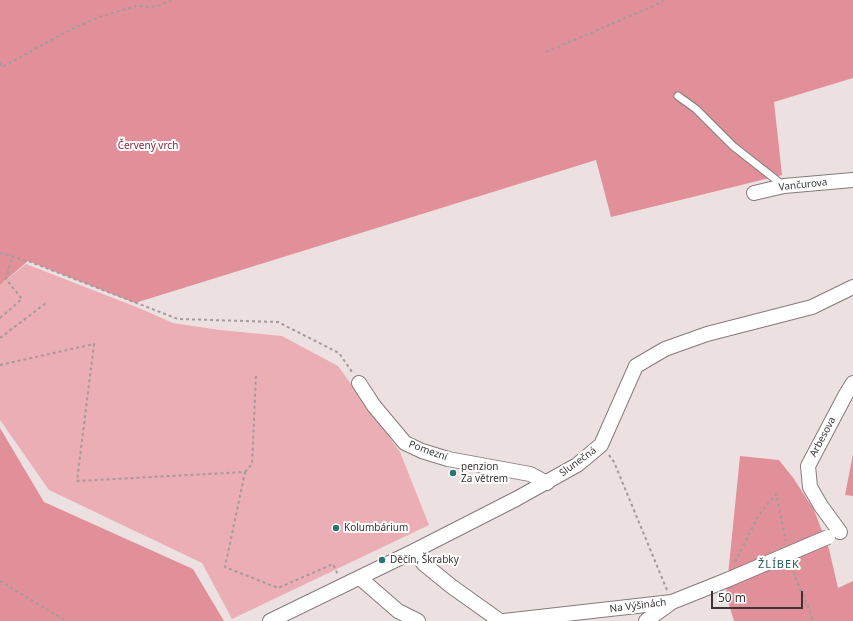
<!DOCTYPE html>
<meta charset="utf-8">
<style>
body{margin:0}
#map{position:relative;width:853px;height:621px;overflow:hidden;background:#ede0e1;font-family:"Noto Sans",sans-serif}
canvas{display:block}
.scale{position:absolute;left:711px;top:591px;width:92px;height:18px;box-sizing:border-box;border:2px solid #3b3536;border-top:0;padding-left:5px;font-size:12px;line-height:14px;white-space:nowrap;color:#3b3536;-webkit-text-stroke:3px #fff;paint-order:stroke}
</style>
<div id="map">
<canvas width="853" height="621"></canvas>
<div class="scale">50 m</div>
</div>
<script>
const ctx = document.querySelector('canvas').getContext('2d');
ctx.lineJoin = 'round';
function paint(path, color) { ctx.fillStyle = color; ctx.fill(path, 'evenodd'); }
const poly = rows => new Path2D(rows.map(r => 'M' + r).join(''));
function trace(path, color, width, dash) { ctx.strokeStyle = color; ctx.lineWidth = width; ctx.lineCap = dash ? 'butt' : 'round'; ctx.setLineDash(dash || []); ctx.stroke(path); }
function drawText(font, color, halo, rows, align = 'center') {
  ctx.font = font + ' "Noto Sans",sans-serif'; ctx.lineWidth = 4; ctx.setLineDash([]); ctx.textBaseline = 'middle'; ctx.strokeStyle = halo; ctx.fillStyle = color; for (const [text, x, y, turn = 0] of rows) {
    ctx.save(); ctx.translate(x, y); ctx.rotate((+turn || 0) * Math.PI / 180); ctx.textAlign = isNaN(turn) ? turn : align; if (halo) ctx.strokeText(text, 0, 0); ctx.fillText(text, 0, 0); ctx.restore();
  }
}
const green = poly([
 [26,264,139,308,173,323,220,330,282,336,338,366,400,452,429,525,232,619,202,563,49,490,0,420,0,285]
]);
const forest = poly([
 [0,0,853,0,853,78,774,102,782,175,611,217,596,160,135,303,28,261,0,285],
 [0,428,44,502,193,569,224,621,0,621],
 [853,454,853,496,845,495],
 [740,456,779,460,794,479,814,510,829,549,838,588,853,581,853,621,734,621,726,595]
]);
const path = poly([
 [546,52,649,8,665,0],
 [0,63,2,67,64,33,99,17,136,6,155,7,173,0],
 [0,253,28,261,178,319,278,322,339,353,352,372],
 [0,318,22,299,6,279,12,257],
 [0,338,46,303],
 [0,365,94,344,77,481,245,472,225,567,278,588,333,564,338,575],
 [609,455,614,462,667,590],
 [245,472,252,464,256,375],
 [735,562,758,516,776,494,786,541],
 [792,566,795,577,807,604,813,621],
 [0,581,66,621]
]);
const service = poly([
 [678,96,696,109,733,146,784,186]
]);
const minor = poly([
 [754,193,784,186,853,180],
 [359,383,374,406,405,443,422,451,448,459,530,474,547,483],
 [840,532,821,506,810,487,808,466,845,396,853,383],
 [414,551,424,564,451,586,500,621],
 [360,578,398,611,418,621],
 [270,621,414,551,516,499,577,465,601,445,636,366,665,349,707,334,812,307,853,287],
 [504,621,672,602,727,580],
 [646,621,672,602]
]);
const minorBridge = poly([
 [727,580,828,537]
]);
const markers = [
 [453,473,4,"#2a7471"],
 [336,528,4,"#2a7471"],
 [382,560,4,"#2a7471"]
];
const parkNames = [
 ["Červený vrch",148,146]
];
const streetNames = [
 ["Vančurova",803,185,-6],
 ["Arbesova",823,437,-62],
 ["Pomezní",428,451,20],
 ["Slunečná",578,462,-36],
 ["Na Výšinách",638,606,-7]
];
const poiNames = [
 ["penzion",461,467],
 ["Za větrem",461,479],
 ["Kolumbárium",344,528],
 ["Děčín, Škrabky",390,560]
];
const neighbourhoodNames = [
 ["ŽLÍBEK",779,565]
];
paint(green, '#ebaeb4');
paint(forest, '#e19099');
trace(service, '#867a7b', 9);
trace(minor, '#867a7b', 16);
trace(path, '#a49a9b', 2, [3, 3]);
trace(service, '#fff', 7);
trace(minor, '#fff', 14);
trace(minorBridge, '#867a7b', 16, []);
trace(minorBridge, '#fff', 14);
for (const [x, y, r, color] of markers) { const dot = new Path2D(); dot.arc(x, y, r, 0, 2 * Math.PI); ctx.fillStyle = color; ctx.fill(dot); trace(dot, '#fff', 1.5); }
drawText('10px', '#88283c', '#fff', parkNames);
drawText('10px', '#3b3536', '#fff', streetNames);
drawText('10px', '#3b3536', '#fff', poiNames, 'left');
ctx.letterSpacing = '1px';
drawText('11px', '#235d5b', '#fff', neighbourhoodNames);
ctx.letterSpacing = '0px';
</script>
